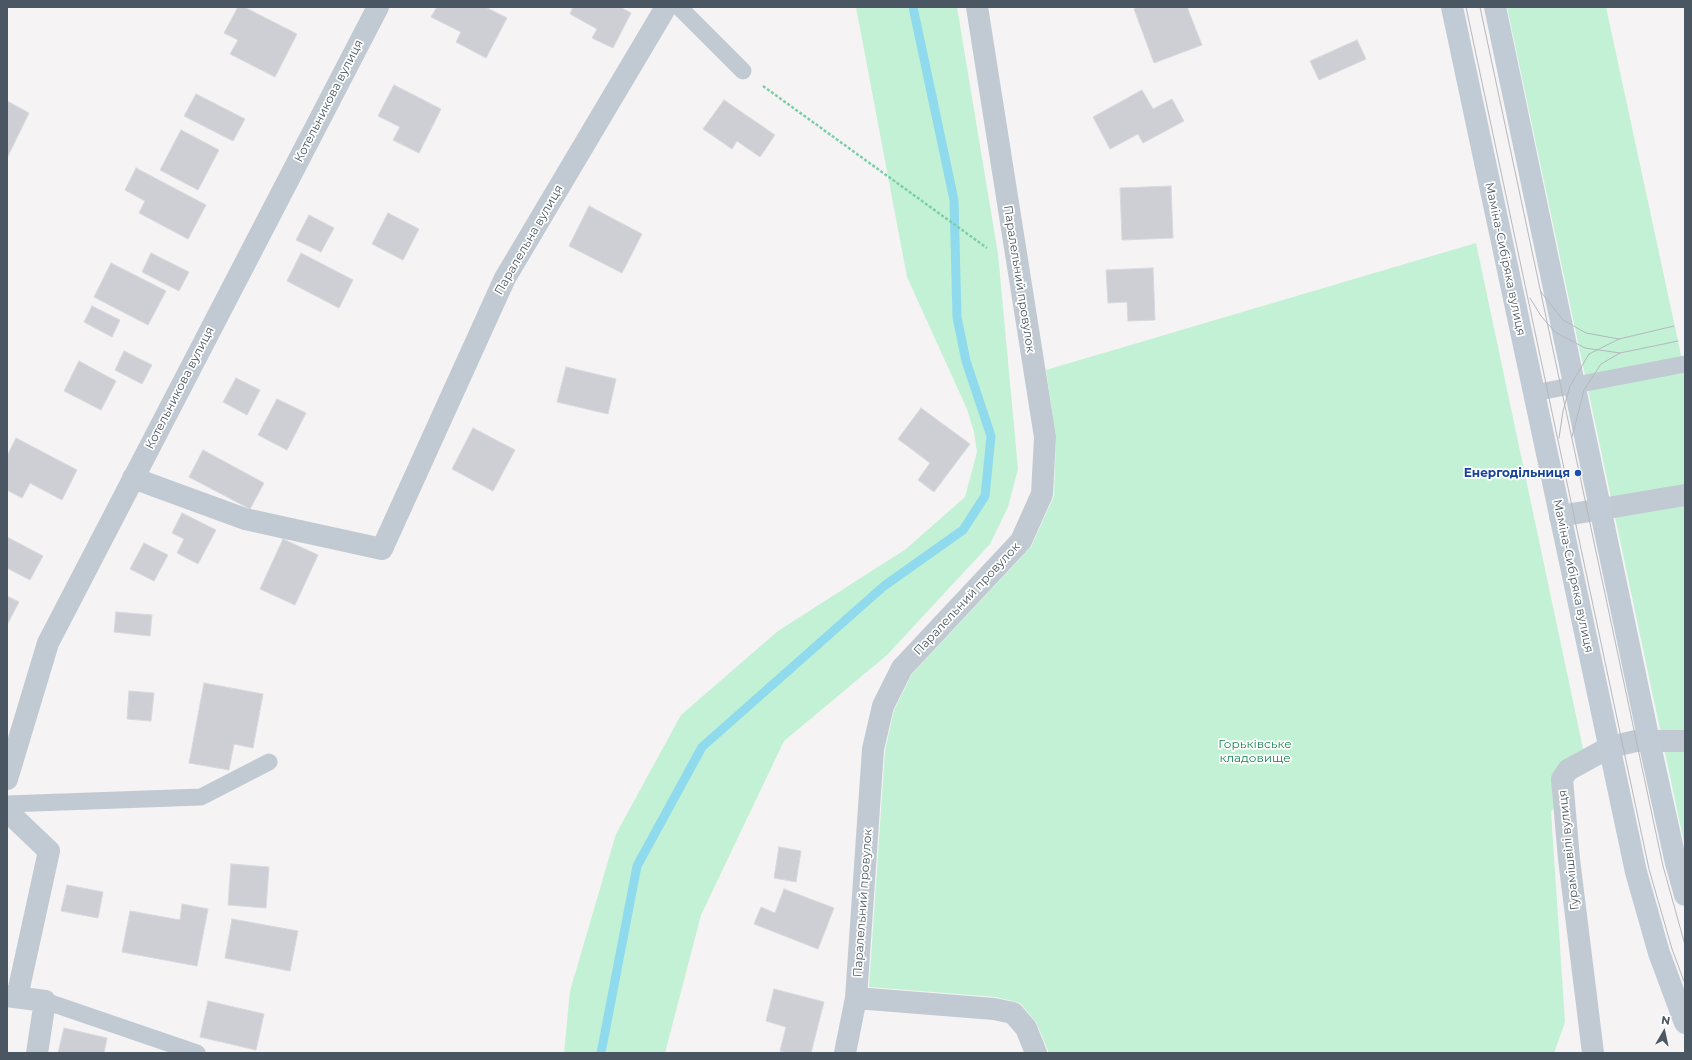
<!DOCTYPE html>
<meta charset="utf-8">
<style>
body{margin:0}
#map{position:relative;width:1692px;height:1060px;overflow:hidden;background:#f5f3f3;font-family:Montserrat,sans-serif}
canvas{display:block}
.frame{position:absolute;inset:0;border:8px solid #4a5661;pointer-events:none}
.north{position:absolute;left:1644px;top:1012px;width:40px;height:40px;-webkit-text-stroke:3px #fff;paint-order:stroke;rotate:9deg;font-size:11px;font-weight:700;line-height:16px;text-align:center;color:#4a5661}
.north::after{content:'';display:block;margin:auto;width:14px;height:18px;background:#4a5661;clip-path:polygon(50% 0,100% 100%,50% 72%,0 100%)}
</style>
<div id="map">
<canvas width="1692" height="1060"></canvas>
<div class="frame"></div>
<div class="north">N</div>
</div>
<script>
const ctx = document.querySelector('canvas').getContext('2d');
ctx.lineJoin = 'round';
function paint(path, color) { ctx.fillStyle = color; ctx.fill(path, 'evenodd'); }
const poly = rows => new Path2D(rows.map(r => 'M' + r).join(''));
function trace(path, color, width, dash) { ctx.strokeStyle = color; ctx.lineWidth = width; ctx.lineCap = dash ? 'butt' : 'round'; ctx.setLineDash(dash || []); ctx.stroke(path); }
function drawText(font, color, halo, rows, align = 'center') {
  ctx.font = font + ' Montserrat,sans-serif'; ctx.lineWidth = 3.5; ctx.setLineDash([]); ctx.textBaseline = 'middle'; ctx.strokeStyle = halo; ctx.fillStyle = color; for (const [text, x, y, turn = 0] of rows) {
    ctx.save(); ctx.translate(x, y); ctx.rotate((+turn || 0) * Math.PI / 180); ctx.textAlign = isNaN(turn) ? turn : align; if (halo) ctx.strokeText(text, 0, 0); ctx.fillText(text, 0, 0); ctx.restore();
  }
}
const green = poly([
 [856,7,957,7,998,254,1018,469,1008,507,990,544,887,655,784,741,701,915,665,1053,564,1053,570,991,616,834,681,715,778,631,906,549,965,497,977,452,974,432,967,409,907,277],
 [1507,7,1606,7,1678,341,1685,375,1685,847],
 [1476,243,1585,758,1551,812,1565,1022,1554,1053,1049,1053,1036,1022,1020,1003,996,997,869,987,885,751,894,710,912,674,1031,547,1054,496,1056,437,1046,370]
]);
const stream = poly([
 [601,1053,637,866,702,747,884,586,963,530,985,496,991,436,966,361,957,317,954,200,913,7]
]);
const building = poly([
 [238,7,244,7,297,34,275,77,230,54,238,40,224,33,238,7],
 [437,7,485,7,507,18,486,58,456,42,461,32,431,17,437,7],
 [573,7,620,7,631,13,613,48,592,38,597,29,570,14,573,7],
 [1138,7,1187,7,1202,45,1154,63,1134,9,1138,7],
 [1357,40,1366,59,1319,80,1310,61,1357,40],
 [394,85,441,109,419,153,393,140,400,127,378,116,394,85],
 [1142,90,1153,109,1172,99,1184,121,1143,143,1138,134,1110,149,1093,117,1142,90],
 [196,94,245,119,233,141,184,116,196,94],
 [724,100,775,135,760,157,737,141,732,149,703,129,724,100],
 [7,101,29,113,7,158,7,101],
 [181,130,219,150,198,190,160,170,181,130],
 [136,168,206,205,188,239,139,213,145,201,125,190,136,168],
 [1171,186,1173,238,1122,240,1120,188,1171,186],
 [589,206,642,234,622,273,569,246,589,206],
 [388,213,419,229,403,260,372,244,388,213],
 [309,215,334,228,321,252,296,240,309,215],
 [151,253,189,272,179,291,142,272,151,253],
 [301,253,353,280,339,308,287,281,301,253],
 [111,263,166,291,148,325,94,297,111,263],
 [1153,268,1155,320,1128,321,1127,302,1108,303,1106,270,1153,268],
 [92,306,120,320,112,337,84,322,92,306],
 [124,351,152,365,142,384,115,370,124,351],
 [79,361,116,381,101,410,64,391,79,361],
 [566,367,616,379,608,414,557,402,566,367],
 [236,378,260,390,247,415,223,402,236,378],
 [277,399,306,413,287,450,258,435,277,399],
 [921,408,970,444,934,492,918,480,930,463,898,439,921,408],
 [473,428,515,450,493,491,452,469,473,428],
 [16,438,77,470,62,500,30,483,22,498,7,490,7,456,16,438],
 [203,450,264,483,250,509,189,477,203,450],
 [182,513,216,530,198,564,177,553,184,539,172,533,182,513],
 [7,537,43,556,30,580,7,568,7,537],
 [283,539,318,555,295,605,260,589,283,539],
 [144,543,168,555,154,581,130,569,144,543],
 [7,596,19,602,7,625,7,596],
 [116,612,152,615,150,636,114,632,116,612],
 [204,683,263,694,253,748,234,744,229,770,189,763,204,683],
 [129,691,154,693,151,721,127,719,129,691],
 [779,847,801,851,796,882,774,878,779,847],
 [231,864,269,867,266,908,228,905,231,864],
 [67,885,103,892,98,918,61,911,67,885],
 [784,889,834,908,818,949,754,924,761,907,775,913,784,889],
 [182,904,208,909,197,966,122,952,130,911,180,920,182,904],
 [232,919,298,931,290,971,225,958,232,919],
 [774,989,824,1002,811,1053,787,1053,780,1051,786,1027,766,1021,774,989],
 [208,1001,264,1014,256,1050,200,1037,208,1001],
 [64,1028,107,1038,104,1053,58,1053,64,1028]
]);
const path = poly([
 [763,86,987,248]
]);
const service = poly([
 [679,7,743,71],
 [1534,393,1685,364],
 [7,804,201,797,269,762],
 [45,1001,197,1053]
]);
const minor = poly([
 [133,478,245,519,382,549,505,278,666,7],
 [1560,516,1685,495],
 [7,779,48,643,378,7],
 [7,811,49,851,17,997],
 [7,996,45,1001,37,1053],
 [856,998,994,1009,1013,1013,1026,1028,1036,1053],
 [845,1053,856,998,873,749,883,706,902,668,1021,541,1042,494,1045,437,977,7],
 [1593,1053,1569,859,1562,779,1568,770,1610,747,1636,741,1685,741]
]);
const secondary = poly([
 [1452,7,1636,872,1659,953,1685,1023],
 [1495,7,1649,741,1676,863,1685,895]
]);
const tram = poly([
 [1466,7,1649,869,1672,949,1685,984],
 [1480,7,1663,866,1685,945],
 [1541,292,1563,320,1586,333,1619,339],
 [1530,298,1541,316,1555,332,1585,348,1620,353],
 [1572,437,1584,390,1601,364,1620,353,1678,341],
 [1559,438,1563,411,1570,386,1589,354,1619,339,1674,326]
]);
const markers = [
 [1578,473,4,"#1a4fb4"]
];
const streetNames = [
 ["Котельникова вулиця",329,101,-63],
 ["Паралельна вулиця",529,240,-60],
 ["Маміна-Сибіряка вулиця",1505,259,78],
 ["Паралельний провулок",1019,279,81],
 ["Котельникова вулиця",180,388,-63],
 ["Маміна-Сибіряка вулиця",1573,576,78],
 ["Паралельний провулок",967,599,-47],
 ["Гурамішвілі вулиця",1569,850,-96],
 ["Паралельний провулок",863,903,-86]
];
const transitNames = [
 ["Енергодільниця",1570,473]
];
const parkNames = [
 ["Горьківське",1255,744],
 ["кладовище",1255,758]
];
paint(green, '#c3f1d5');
trace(stream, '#90daee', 9);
paint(building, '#cdcfd5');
trace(building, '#d7d9de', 1);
trace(path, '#7ad0a6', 2.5, [3, 2]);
trace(service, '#c1cad2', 17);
trace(minor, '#c1cad2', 22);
trace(secondary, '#c1cbd6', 22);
trace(tram, '#b5b8bd', 1);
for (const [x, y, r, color] of markers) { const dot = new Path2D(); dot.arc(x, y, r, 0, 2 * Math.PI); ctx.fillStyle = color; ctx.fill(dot); trace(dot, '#fff', 1.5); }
drawText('12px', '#4a5661', '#fff', streetNames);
drawText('bold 12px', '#164399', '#fff', transitNames, 'right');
drawText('12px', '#17864f', '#fff', parkNames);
</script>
